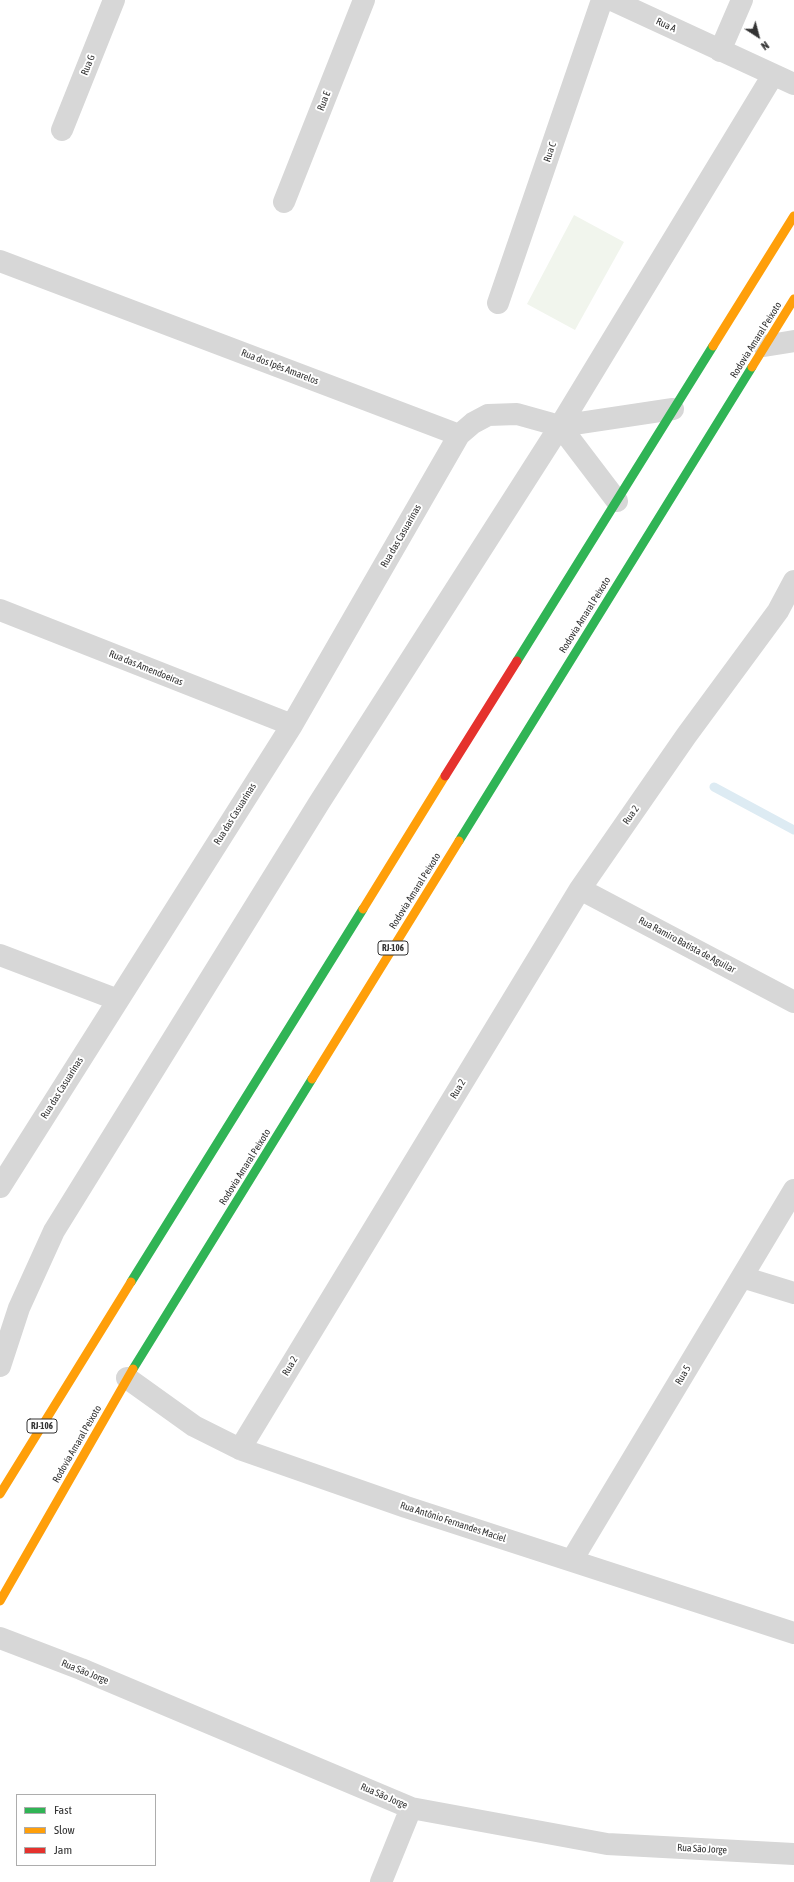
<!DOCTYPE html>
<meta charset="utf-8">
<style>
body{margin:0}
#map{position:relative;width:794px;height:1882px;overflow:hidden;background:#fff;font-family:"Asap Condensed",sans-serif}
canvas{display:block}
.legend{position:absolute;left:16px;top:1794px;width:140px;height:72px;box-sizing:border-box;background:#fff;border:1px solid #adadad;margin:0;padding:5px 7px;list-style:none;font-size:12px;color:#333}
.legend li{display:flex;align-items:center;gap:8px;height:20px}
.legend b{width:20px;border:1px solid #adadad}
.north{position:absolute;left:738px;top:16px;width:40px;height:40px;-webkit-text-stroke:3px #fff;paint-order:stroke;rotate:144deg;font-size:11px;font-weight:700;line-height:16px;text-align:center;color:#333}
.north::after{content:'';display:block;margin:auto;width:14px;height:18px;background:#333;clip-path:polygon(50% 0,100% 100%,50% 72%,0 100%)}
</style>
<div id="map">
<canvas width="794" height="1882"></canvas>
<ul class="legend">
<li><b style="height:5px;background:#30b455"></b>Fast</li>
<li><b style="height:5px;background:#ff9f0a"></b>Slow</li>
<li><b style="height:5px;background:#e5322d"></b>Jam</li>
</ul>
<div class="north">N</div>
</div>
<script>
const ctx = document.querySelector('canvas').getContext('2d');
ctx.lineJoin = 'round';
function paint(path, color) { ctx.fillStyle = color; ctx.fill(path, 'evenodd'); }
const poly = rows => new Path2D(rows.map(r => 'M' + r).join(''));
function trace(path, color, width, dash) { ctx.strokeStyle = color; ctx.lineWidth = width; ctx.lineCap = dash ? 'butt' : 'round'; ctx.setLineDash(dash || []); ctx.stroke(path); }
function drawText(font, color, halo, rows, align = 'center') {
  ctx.font = font + ' "Asap Condensed",sans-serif'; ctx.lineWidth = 4; ctx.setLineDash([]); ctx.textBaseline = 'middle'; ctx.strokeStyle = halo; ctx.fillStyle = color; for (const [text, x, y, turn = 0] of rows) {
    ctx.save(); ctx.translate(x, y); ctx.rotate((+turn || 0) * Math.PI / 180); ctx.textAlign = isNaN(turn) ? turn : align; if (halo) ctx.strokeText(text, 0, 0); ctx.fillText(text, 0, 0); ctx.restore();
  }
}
const green = poly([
 [574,215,624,242,575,330,527,304]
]);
const stream = poly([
 [714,787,794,830]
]);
const street = poly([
 [612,0,794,84],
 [720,51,742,0],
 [62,130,114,0],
 [284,202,364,0],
 [0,261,459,435],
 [498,303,602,0],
 [764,346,794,341],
 [560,426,617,501],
 [0,610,292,725],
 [580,889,794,1002],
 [0,955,118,1000],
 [0,1187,292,725,459,435,473,423,488,415,517,414,560,426,673,409],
 [742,1277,794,1293],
 [0,1366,19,1308,54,1231,319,803,560,426,773,75],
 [127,1378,194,1426,240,1449,406,1507,794,1633],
 [240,1449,580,889,686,736,778,611,794,581],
 [572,1560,794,1190],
 [0,1638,81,1669,411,1808,607,1844,794,1854],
 [381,1882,411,1808]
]);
const fast = poly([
 [517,661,713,346],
 [459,841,752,367],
 [131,1282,363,909],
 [133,1369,312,1079]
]);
const slow = poly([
 [713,346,794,216],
 [752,367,794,299],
 [363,909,445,776],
 [312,1079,459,841],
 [0,1494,131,1282],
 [0,1601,133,1369]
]);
const jam = poly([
 [445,776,517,661]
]);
const shields = [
 [393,948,30],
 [42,1426,30]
];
const shieldNames = [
 ["RJ-106",393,948],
 ["RJ-106",42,1426]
];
const streetNames = [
 ["Rua A",666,25,25],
 ["Rua G",88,65,-68],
 ["Rua E",324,101,-69],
 ["Rua C",550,152,-71],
 ["Rodovia Amaral Peixoto",756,340,-58],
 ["Rua dos Ipês Amarelos",280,367,21],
 ["Rua das Casuarinas",401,536,-60],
 ["Rodovia Amaral Peixoto",585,615,-58],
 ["Rua das Amendoeiras",146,668,22],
 ["Rua das Casuarinas",235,814,-58],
 ["Rua 2",631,815,-55],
 ["Rodovia Amaral Peixoto",415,891,-58],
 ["Rua Ramiro Batista de Aguilar",687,945,28],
 ["Rua das Casuarinas",62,1088,-58],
 ["Rua 2",458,1089,-59],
 ["Rodovia Amaral Peixoto",245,1167,-58],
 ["Rua 2",290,1366,-59],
 ["Rua 5",683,1375,-59],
 ["Rodovia Amaral Peixoto",77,1444,-60],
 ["Rua Antônio Fernandes Maciel",453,1522,18],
 ["Rua São Jorge",85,1672,22],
 ["Rua São Jorge",384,1796,23],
 ["Rua São Jorge",702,1849,3]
];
paint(green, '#f1f5ed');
trace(stream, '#ddebf3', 9);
trace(street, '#d7d7d7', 22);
trace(fast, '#30b455', 9);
trace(slow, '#ff9f0a', 9);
trace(jam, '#e5322d', 9);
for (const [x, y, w] of shields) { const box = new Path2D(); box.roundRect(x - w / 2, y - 7, w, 14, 3); ctx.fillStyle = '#fff'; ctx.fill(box); trace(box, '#333', 1); }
drawText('bold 9px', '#333', null, shieldNames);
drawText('10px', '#333', '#fff', streetNames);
</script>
